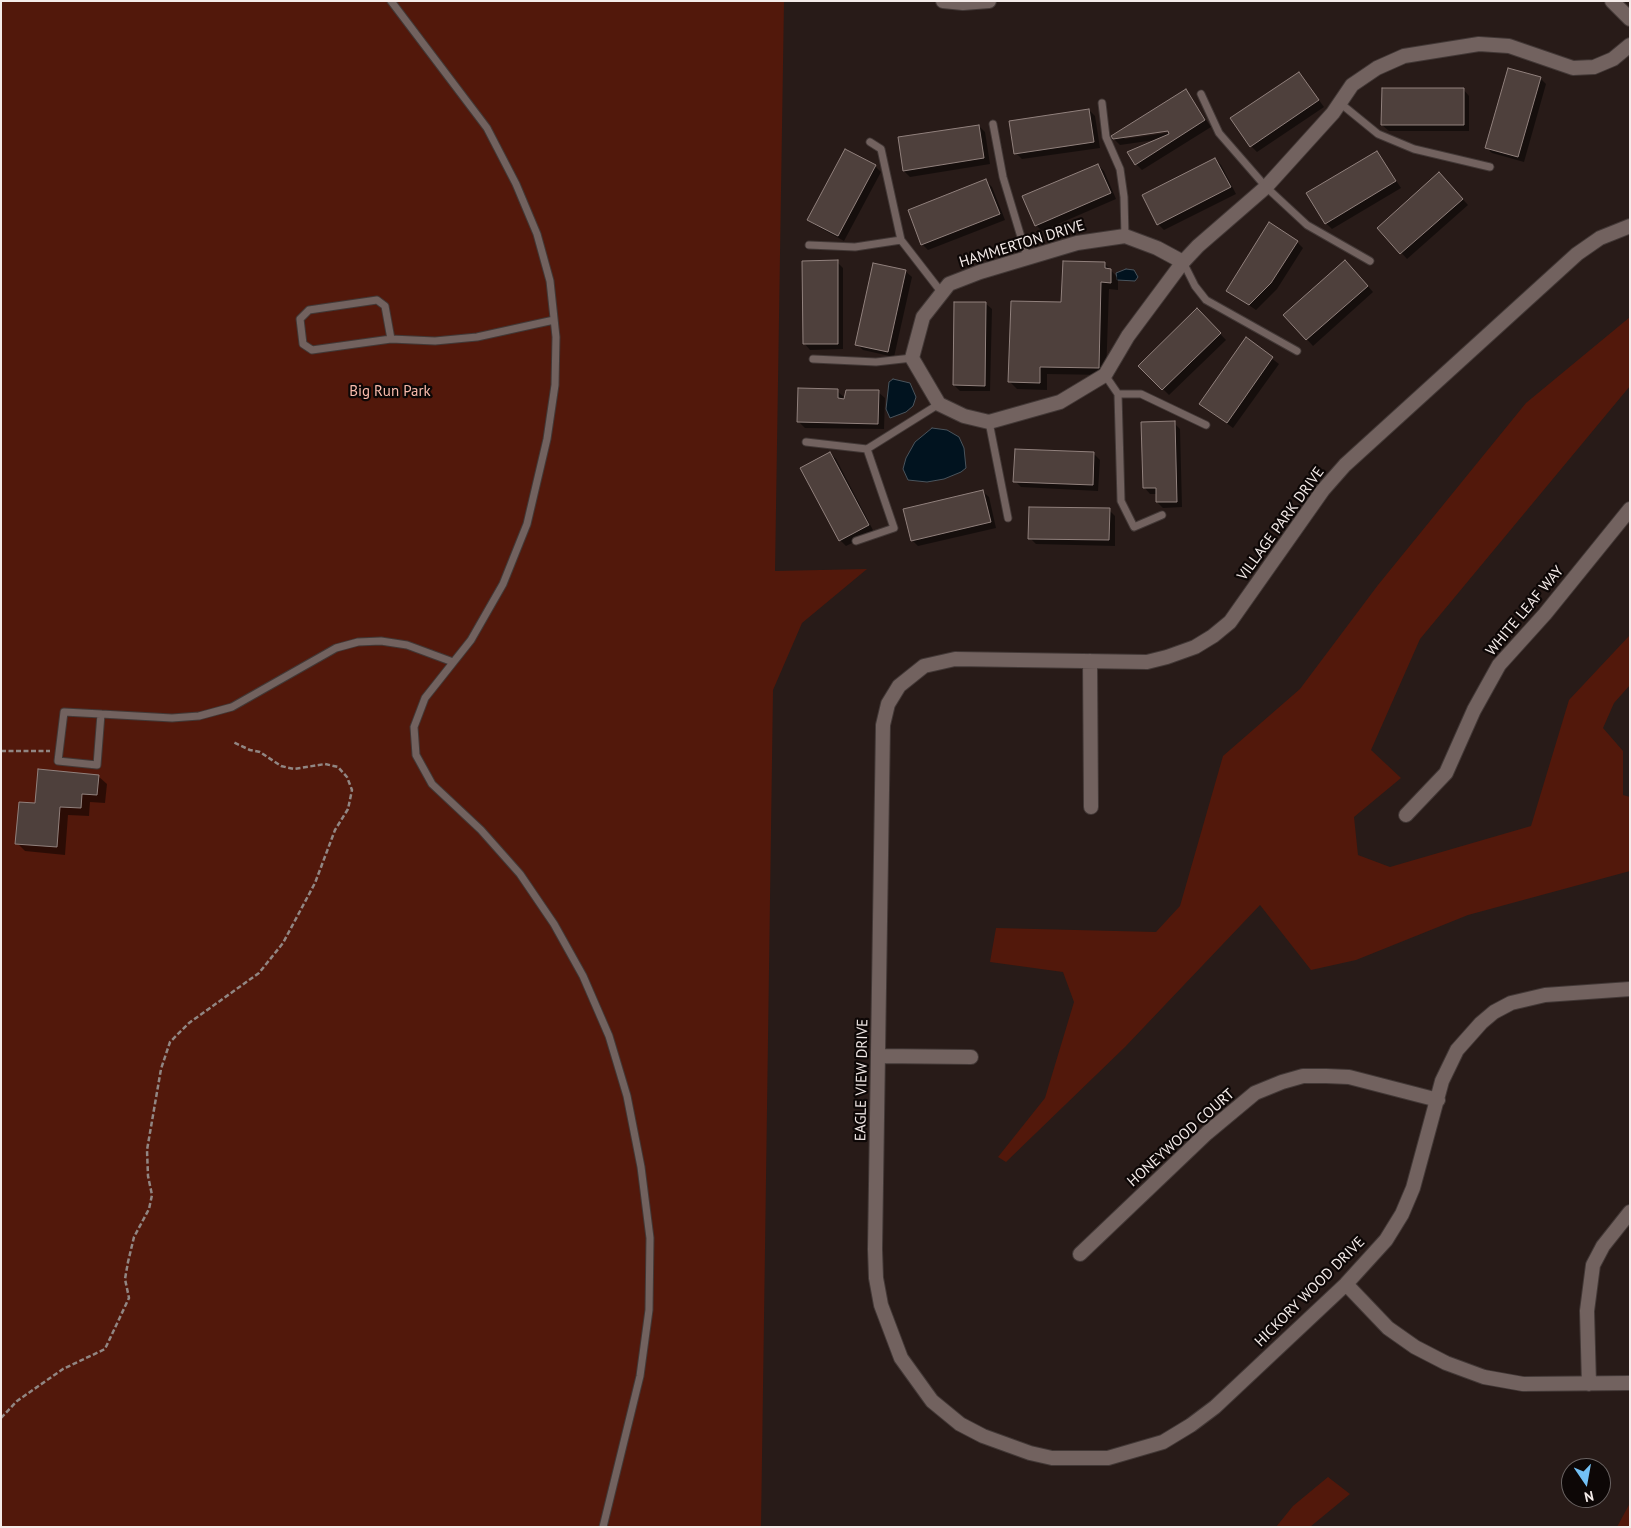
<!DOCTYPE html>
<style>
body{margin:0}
#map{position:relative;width:1631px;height:1528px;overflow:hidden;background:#281b18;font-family:"PT Sans",sans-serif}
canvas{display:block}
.frame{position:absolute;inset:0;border:2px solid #f4ebe9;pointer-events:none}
.north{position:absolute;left:1561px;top:1458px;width:50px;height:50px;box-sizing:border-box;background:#0d0706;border:1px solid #696261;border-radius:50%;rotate:168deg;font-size:14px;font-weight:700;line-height:20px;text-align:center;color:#f4ebe9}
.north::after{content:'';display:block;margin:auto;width:18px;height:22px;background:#73c1f5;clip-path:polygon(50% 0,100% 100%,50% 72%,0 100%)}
</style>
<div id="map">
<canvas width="1631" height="1528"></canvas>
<div class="frame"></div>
<div class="north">N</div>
</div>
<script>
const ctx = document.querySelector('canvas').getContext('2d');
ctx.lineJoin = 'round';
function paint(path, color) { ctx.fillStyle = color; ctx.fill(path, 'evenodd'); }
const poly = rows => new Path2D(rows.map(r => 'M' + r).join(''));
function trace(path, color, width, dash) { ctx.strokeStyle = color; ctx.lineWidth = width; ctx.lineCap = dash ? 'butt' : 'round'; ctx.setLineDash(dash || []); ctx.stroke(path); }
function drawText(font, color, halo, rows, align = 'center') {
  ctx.font = font + ' "PT Sans",sans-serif'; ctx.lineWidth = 4.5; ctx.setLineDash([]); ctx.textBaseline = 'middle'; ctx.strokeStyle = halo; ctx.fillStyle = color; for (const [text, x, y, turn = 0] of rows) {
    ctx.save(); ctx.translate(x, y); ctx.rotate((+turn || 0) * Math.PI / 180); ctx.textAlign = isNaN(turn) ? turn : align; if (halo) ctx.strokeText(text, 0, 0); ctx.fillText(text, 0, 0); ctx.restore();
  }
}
const green = poly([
 [1,1,784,1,775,571,867,569,802,623,773,690,761,1527,1,1527],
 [1630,317,1630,386,1420,639,1371,750,1401,778,1354,817,1358,855,1390,867,1531,826,1569,700,1630,635,1630,685,1614,703,1603,728,1623,751,1623,795,1630,797,1630,871,1468,915,1356,960,1311,970,1260,905,1125,1047,1006,1162,998,1157,1045,1098,1074,1002,1063,972,990,962,996,928,1156,932,1180,906,1223,756,1300,689,1378,585,1526,403],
 [1328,1477,1350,1494,1310,1527,1276,1527,1293,1506],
 [1630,1503,1630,1527,1617,1527]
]);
const water = poly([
 [1126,269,1134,270,1138,277,1135,281,1117,280,1116,273,1126,269],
 [893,379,910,383,916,397,913,406,906,412,890,418,886,409,889,382,893,379],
 [932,428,947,430,959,437,964,448,966,468,961,472,944,479,927,482,908,480,903,469,906,458,915,442,932,428]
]);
const shadow = poly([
 [1299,73,1324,107,1257,152,1251,146],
 [1540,78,1546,84,1524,162,1492,153,1486,147],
 [1463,89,1469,96,1469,131,1389,131,1382,125],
 [1186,91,1211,127,1142,170,1136,164,1155,140,1120,145,1114,139],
 [1174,129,1175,132,1124,139,1127,136],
 [1089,110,1095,116,1100,148,1022,159,1016,153],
 [979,126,985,132,990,164,910,177,904,171],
 [1377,152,1401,188,1332,229,1326,223],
 [1215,159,1221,165,1236,194,1164,230,1158,224],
 [1098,165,1104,171,1116,199,1042,231,1036,225],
 [875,166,881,172,844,241,815,225,809,219],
 [1445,180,1468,205,1407,259,1379,228],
 [986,181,992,187,1005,220,928,250,922,244],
 [1297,242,1303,248,1277,289,1256,310,1228,291],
 [837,262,843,268,843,349,810,350,804,343],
 [1105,264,1118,278,1118,290,1109,289,1106,375,1047,374,1047,390,1017,389,1009,381,1063,303],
 [1351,267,1373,292,1313,346,1285,315],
 [905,271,912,277,894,357,863,350,857,344],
 [985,303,992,309,990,391,960,391,954,385],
 [1197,310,1226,340,1169,395,1140,366],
 [1246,339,1279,364,1233,428,1201,404],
 [837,391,845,398,878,392,885,398,884,429,805,428,799,422],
 [1174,423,1180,429,1182,507,1163,508,1157,502,1157,494,1150,494,1144,487],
 [830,453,836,459,874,532,846,546,840,540],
 [1094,454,1100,460,1098,491,1021,487,1015,481],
 [982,491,989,497,996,528,918,546,912,540],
 [1109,510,1115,516,1115,546,1036,544,1030,538],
 [98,776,107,784,105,803,90,802,89,816,68,815,65,855,25,851,17,843,37,805]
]);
const building = poly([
 [1508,68,1541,77,1518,157,1485,148,1508,68],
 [1299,72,1319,100,1250,147,1230,118,1299,72],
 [1382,88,1464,88,1464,125,1381,125,1382,88],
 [1186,89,1205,120,1135,165,1127,152,1169,134,1168,131,1113,139,1111,136,1186,89],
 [1089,109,1094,142,1014,154,1009,121,1089,109],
 [979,125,984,158,903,171,898,137,979,125],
 [845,149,876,165,838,236,807,220,845,149],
 [1377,151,1396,181,1325,224,1306,193,1377,151],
 [1215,158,1231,187,1157,225,1142,195,1215,158],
 [1098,164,1111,193,1035,226,1022,196,1098,164],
 [1439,172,1463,199,1400,254,1377,228,1439,172],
 [986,179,1000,214,921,245,908,210,986,179],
 [1269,222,1298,241,1271,283,1249,305,1226,291,1269,222],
 [838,260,838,344,803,344,802,261,838,260],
 [1345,260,1368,286,1306,340,1283,315,1345,260],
 [1063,261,1105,262,1105,268,1111,269,1111,283,1101,282,1099,368,1040,367,1040,383,1008,382,1011,301,1061,302,1063,261],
 [873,263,906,270,888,352,855,345,873,263],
 [954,302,986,302,985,386,953,385,954,302],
 [1197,308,1221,333,1162,390,1138,366,1197,308],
 [1246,337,1273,357,1227,423,1199,404,1246,337],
 [798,388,838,389,838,398,844,399,846,390,879,390,878,424,797,422,798,388],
 [1175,421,1177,502,1156,502,1156,488,1143,488,1141,422,1175,421],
 [1015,449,1094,452,1093,485,1013,482,1015,449],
 [830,452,869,525,839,541,800,468,830,452],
 [983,490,991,522,911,541,903,509,983,490],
 [1029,507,1110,508,1109,540,1028,539,1029,507],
 [38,769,99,775,97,795,82,794,81,808,60,807,57,847,15,844,19,802,35,803,38,769]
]);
const path = poly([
 [1,751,50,751],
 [1,1418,17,1401,63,1369,105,1349,129,1298,125,1279,128,1262,134,1237,149,1209,152,1195,148,1176,147,1150,161,1069,170,1042,189,1023,259,973,283,943,315,883,335,830,348,809,352,790,347,777,338,767,325,764,294,769,281,766,260,752,250,750,233,742]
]);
const lane = poly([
 [391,1,487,128,516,184,537,234,550,281,556,337,555,385,547,439,527,524,503,584,471,640,425,698,414,727,416,755,432,784,481,830,520,874,554,924,583,976,609,1036,627,1096,641,1167,650,1238,649,1310,640,1376,603,1527],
 [1201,94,1219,133,1266,187,1307,225,1370,261],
 [1102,103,1106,137,1120,169,1124,197,1125,236],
 [1340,103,1378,134,1414,149,1490,167],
 [993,124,1003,177,1027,257],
 [870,142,881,149,901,240,942,293],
 [809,245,855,247,901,240],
 [1183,262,1195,286,1206,300,1297,351],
 [391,339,385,306,377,300,309,310,300,319,303,344,312,350,391,339,435,341,477,337,554,320],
 [813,359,876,362,912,358],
 [1105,375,1118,394,1121,501,1134,527,1162,515],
 [1118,394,1141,394,1206,425],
 [989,422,1008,518],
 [806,442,867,449,939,404],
 [856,541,894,528,867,449],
 [101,714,97,765,58,761,64,712,101,714,172,718,199,716,232,707,336,648,358,642,381,641,407,645,453,662]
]);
const street = poly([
 [943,1,963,3,989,1],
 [1612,1,1630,19],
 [1630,226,1600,238,1577,254,1345,465,1323,490,1230,622,1213,636,1195,647,1167,657,1147,662,955,659,924,666,899,686,888,704,883,725,875,1249,876,1278,881,1305,901,1358,932,1401,960,1424,983,1436,1030,1453,1052,1458,1108,1458,1163,1442,1191,1425,1215,1407,1346,1284,1386,1240,1402,1214,1413,1188,1442,1081,1457,1050,1481,1023,1494,1012,1511,1003,1545,995,1630,989],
 [1183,262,1157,248,1125,236,1077,243,980,272,949,284,923,317,912,358,939,404,964,416,989,422,1060,402,1105,375,1128,336,1183,262,1198,246,1266,187,1333,113,1352,85,1377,68,1404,56,1479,44,1509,46,1573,68,1594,67,1613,59,1630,45],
 [1090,661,1091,807],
 [1406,815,1446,773,1474,710,1499,665,1545,614,1630,509],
 [879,1056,971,1057],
 [1080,1254,1207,1133,1255,1093,1282,1082,1303,1076,1326,1076,1349,1077,1438,1100],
 [1346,1284,1388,1328,1415,1347,1446,1363,1484,1377,1523,1384,1630,1383],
 [1589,1384,1587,1311,1593,1265,1603,1246,1630,1212]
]);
const streetNames = [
 ["HAMMERTON DRIVE",1022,244,-17],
 ["VILLAGE PARK DRIVE",1281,524,-54],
 ["WHITE LEAF WAY",1525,611,-50],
 ["EAGLE VIEW DRIVE",862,1080,-89],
 ["HONEYWOOD COURT",1181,1138,-42],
 ["HICKORY WOOD DRIVE",1310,1292,-45]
];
const parkNames = [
 ["Big Run Park",390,392]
];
paint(green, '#52180b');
paint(water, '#01131f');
trace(water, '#4a545c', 1);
paint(shadow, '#0007');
paint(building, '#4e403c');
trace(building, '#91817d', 1);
trace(lane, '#423836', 9);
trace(street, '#423836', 16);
trace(path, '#918683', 2.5, [5, 2.5]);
trace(lane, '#72625f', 7);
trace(street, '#72625f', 14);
drawText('15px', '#f4ebe9', '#0d0706', streetNames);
drawText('15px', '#f9bbac', '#0d0706', parkNames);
</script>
